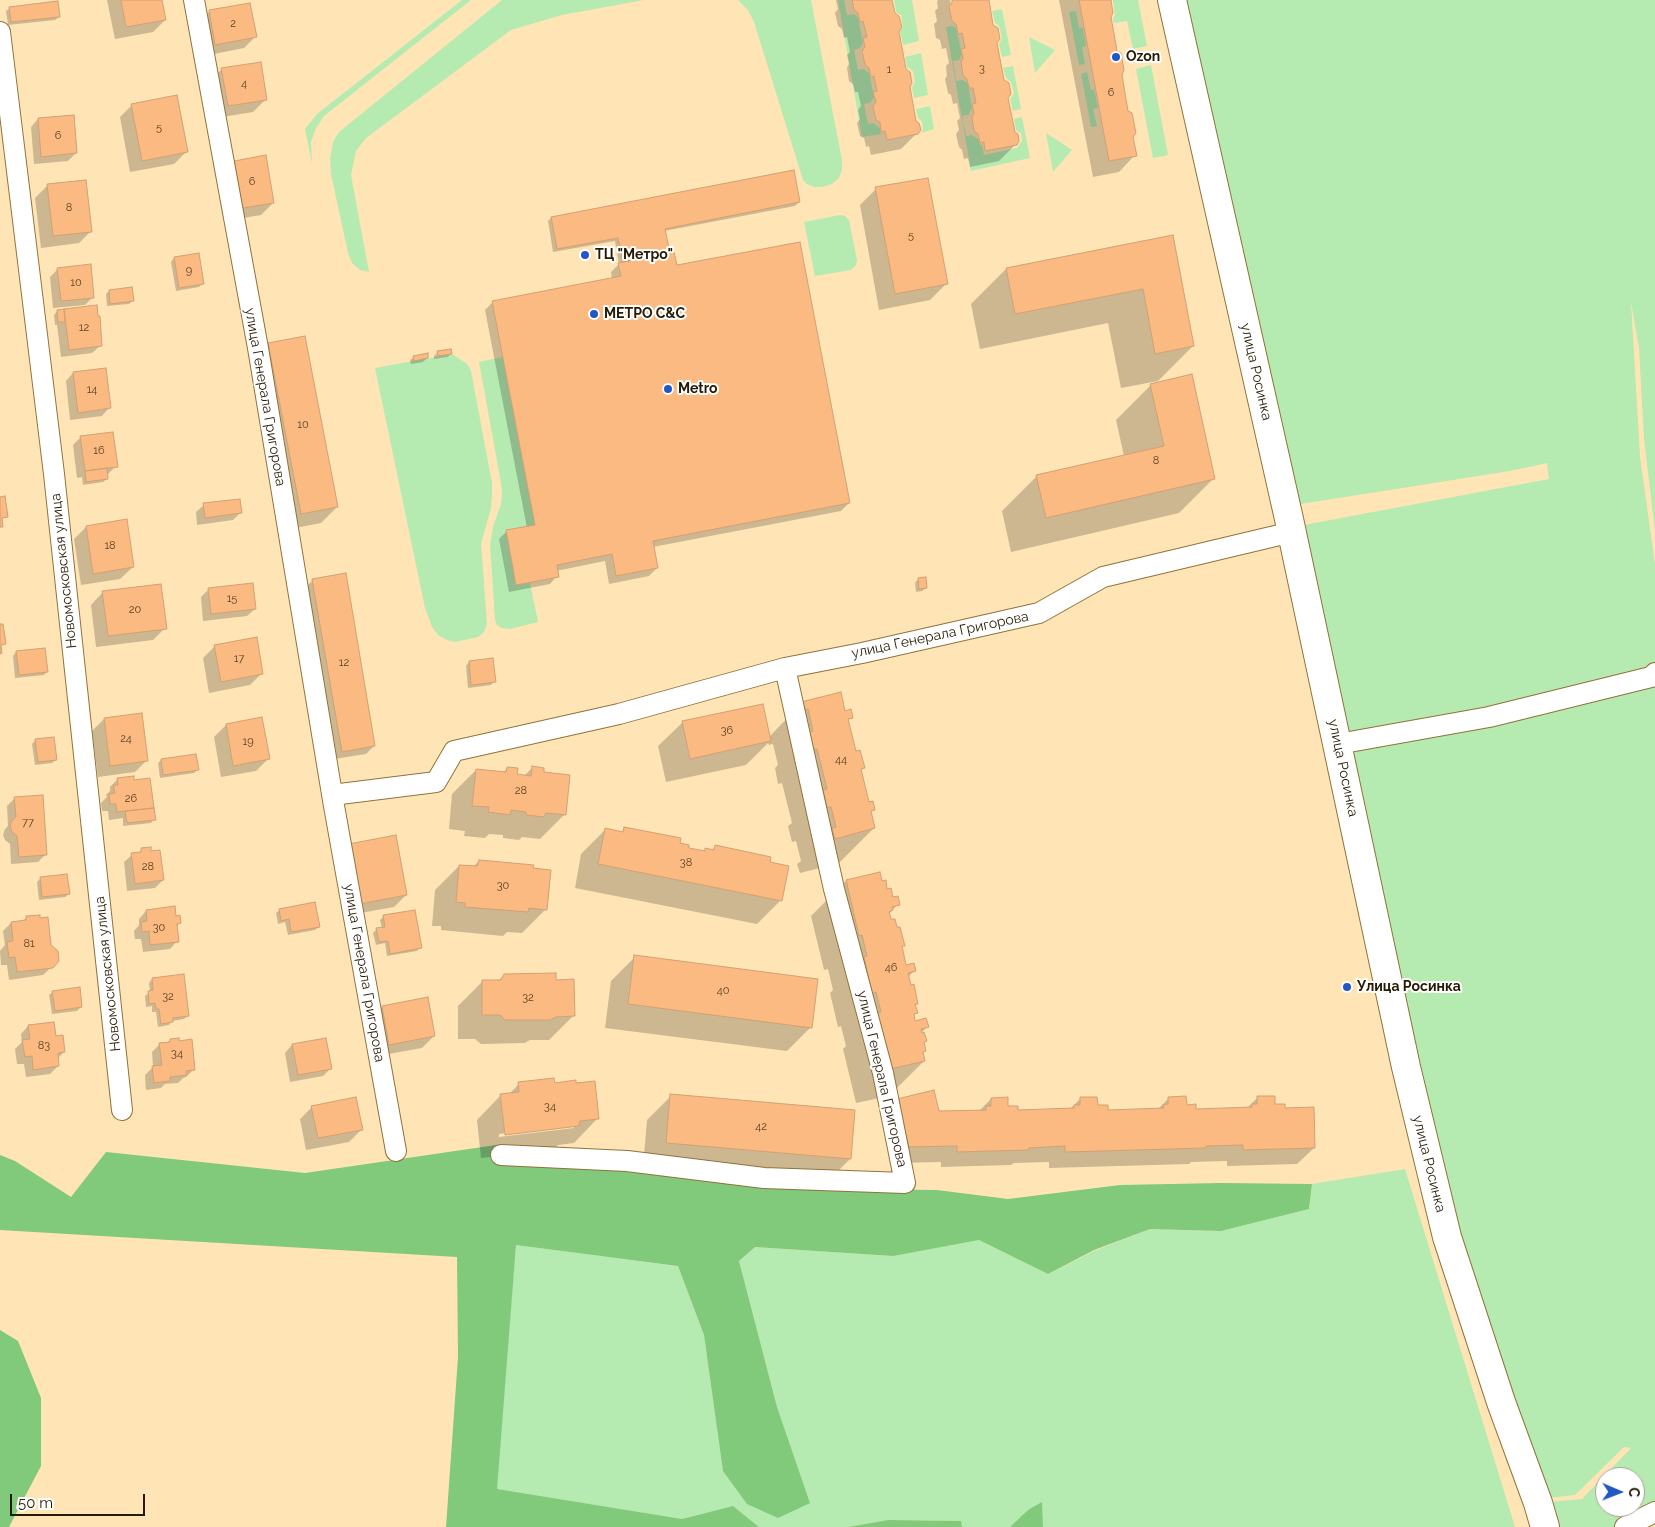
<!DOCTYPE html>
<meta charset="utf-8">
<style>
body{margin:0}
#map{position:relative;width:1655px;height:1527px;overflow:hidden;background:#ffe5b6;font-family:Raleway,sans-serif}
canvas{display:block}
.north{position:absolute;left:1595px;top:1467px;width:50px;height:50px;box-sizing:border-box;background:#fff;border:1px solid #a8a39a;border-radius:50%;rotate:91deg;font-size:14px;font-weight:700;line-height:20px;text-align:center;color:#251a03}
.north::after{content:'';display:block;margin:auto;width:18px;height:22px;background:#2357c4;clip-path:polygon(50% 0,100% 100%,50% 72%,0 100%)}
.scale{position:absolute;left:10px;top:1494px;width:135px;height:22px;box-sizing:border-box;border:2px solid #251a03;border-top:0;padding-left:6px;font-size:15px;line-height:18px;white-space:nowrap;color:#251a03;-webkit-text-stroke:4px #fff;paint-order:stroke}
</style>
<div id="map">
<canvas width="1655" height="1527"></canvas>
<div class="north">С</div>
<div class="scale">50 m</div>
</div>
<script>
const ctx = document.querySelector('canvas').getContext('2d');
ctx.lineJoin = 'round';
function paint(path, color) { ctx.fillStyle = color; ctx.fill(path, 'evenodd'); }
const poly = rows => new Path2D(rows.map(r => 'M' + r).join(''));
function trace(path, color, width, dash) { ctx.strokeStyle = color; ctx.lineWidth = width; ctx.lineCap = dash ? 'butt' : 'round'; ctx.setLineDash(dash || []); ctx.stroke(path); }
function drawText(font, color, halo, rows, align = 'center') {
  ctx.font = font + ' Raleway,sans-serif'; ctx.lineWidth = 4; ctx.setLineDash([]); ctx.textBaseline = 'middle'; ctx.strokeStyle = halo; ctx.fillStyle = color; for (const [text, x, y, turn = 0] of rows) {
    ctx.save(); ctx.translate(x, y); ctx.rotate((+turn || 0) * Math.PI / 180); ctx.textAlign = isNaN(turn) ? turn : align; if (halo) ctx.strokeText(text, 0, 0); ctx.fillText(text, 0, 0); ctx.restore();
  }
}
const green = poly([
 [462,0,471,0,324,116,316,128,311,142,312,164,305,129,317,114],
 [502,0,644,0,562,15,511,30,366,138,356,151,351,175,369,272,360,270,352,263,348,253,331,174,330,159,333,142,339,132],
 [738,0,811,0,842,160,842,170,839,178,832,184,822,187,814,187,807,184,803,180,754,22,748,10],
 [838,0,844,0,847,15,854,14,858,17,863,43,860,48,854,50,858,70,864,69,869,73,874,97,870,103,864,104,868,124,873,123,880,128,881,134,862,137],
 [894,0,912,0,919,41,903,45,900,32,903,27,901,15,896,12],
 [1113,0,1138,0,1147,46,1133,49,1127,21,1114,23,1113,19,1115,15],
 [1177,0,1655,0,1655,531,1644,439,1639,348,1631,302,1640,457,1655,564,1655,1512,1625,1527,1545,1527,1538,1503,1582,1499,1631,1448,1624,1447,1575,1495,1538,1499,1436,1181,1288,528,1549,479,1547,463,1510,471,1288,506],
 [1605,1477,1635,1477,1635,1507,1605,1507],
 [1002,9,1011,55,1002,57,999,44,1002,38,999,26,995,23,992,11],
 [1076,11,1079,28,1083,28,1086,46,1082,47,1085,64,1079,65,1069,12],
 [952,26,956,28,962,54,959,60,953,61,956,81,963,80,968,84,972,109,968,115,962,116,966,136,972,135,978,139,980,145,982,145,984,155,1017,148,1022,141,1021,133,1016,130,1014,119,1022,117,1030,158,971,171,946,27],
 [1029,37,1055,50,1035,73],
 [921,53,928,95,914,98,912,87,915,82,913,71,907,67,905,57],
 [1151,65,1168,155,1153,158,1136,69],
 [1013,66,1021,109,1013,111,1010,99,1014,94,1011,82,1006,78,1003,68],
 [1087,72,1091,90,1094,89,1098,108,1093,109,1097,126,1091,127,1081,74],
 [930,106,934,129,921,133,923,130,922,121,918,118,916,109],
 [1046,133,1072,150,1053,172],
 [840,215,845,216,849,220,857,260,856,265,851,270,815,276,804,222],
 [452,354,467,364,471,371,492,483,492,496,491,508,481,544,487,624,484,632,478,637,455,642,447,640,438,635,432,627,425,608,375,368],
 [503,357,535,525,506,530,516,585,530,583,538,622,510,629,502,628,497,625,495,620,490,545,493,527,501,504,502,494,501,483,479,362],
 [1405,1169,1515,1527,1043,1527,1042,1503,1028,1510,1010,1527,962,1527,961,1521,888,1520,848,1527,759,1527,733,1506,682,1519,496,1489,516,1245,678,1266,704,1335,723,1471,810,1503,777,1407,739,1261,755,1247,892,1256,979,1240,1048,1274,1094,1251,1150,1229,1221,1231,1309,1209,1312,1184]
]);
const forest = poly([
 [496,1145,563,1152,775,1188,937,1190,1008,1199,1120,1185,1221,1183,1312,1184,1309,1209,1221,1231,1150,1229,1094,1250,1048,1274,979,1240,893,1256,755,1247,739,1261,777,1407,810,1503,778,1518,747,1504,723,1471,704,1335,678,1266,516,1245,497,1489,682,1519,733,1506,759,1527,446,1527,458,1357,457,1257,0,1230,0,1155,15,1161,71,1197,106,1152,305,1173],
 [0,1330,18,1341,41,1398,41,1466,9,1527,0,1527],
 [1042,1502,1043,1527,1010,1527,1028,1510],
 [888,1520,961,1521,962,1527,848,1527]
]);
const shadow = poly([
 [107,0,161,0,165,20,153,32,115,39],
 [836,0,891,0,917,133,901,149,871,155,869,146,866,147,864,138,860,136,857,123,860,119,858,110,861,106,858,92,855,92,853,84,849,81,847,68,849,64,847,55,850,52,847,37,844,38,842,29,838,26,835,13,838,9],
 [938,0,950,0,952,10,953,0,987,0,1016,144,999,161,970,167,968,158,964,159,962,150,959,147,956,134,959,130,957,121,960,118,957,103,953,104,951,95,948,93,945,79,947,76,946,66,949,63,946,48,942,49,940,40,936,38,934,24,937,21,935,11,938,8,937,2],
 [1059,0,1109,0,1109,17,1135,155,1119,172,1093,177],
 [10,8,59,17,55,20,8,25,6,11],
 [209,12,256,36,244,48,204,56,197,24],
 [222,69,265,100,253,112,216,118,210,81],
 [132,105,186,152,174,164,130,172,120,117],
 [38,119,76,153,68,161,34,164,31,127],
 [218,175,273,203,261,215,225,221],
 [47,186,91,231,79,243,41,248,35,198],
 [876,189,946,284,930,300,879,310,860,205],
 [799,202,795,206,664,231,669,255,676,267,849,503,841,511,653,547,657,568,649,576,609,584,605,561,556,571,557,576,550,584,509,592,499,539,507,531,527,528,485,310,493,302,612,279,611,272,619,264,615,241,553,252,548,221,551,218],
 [1172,237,1193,346,1158,381,1121,388,1108,323,980,349,971,304,1006,269],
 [198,254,203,283,199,287,176,291,171,262,174,258],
 [58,269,93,297,85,305,53,308,50,277],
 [109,291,133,300,129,304,107,306,106,294],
 [96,307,100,346,92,353,61,357,57,325,55,325,54,315,57,311],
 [269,344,337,507,321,523,285,530,253,360],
 [438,352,451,354,447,357,434,359,434,356],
 [414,357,427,358,423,362,411,364,410,360],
 [73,373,109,408,102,416,70,420,66,381],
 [1151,385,1214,478,1179,513,1011,552,1002,511,1037,476,1124,456,1116,420],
 [81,437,116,466,108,474,106,474,107,479,103,482,83,485,82,477,77,478,73,445],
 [204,505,241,512,233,520,197,525,196,512],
 [86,527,133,567,120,579,81,585,74,539],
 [918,579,926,588,922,591,916,592,915,583],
 [313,580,374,746,366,754,334,759,305,588],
 [209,589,255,609,247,616,203,621,201,597],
 [103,592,165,628,153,640,96,647,91,605],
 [215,646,262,673,250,685,209,693,203,658],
 [16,652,47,671,44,675,15,678,13,656],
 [492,659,494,681,491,685,468,688,466,666,469,662],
 [802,703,845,712,851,717,847,722,855,752,864,768,860,771,868,803,874,809,870,813,874,828,839,863,800,873,797,864,801,861,796,841,792,842,788,826,792,823,782,783,778,784,775,768,778,765,773,744,769,745,768,743,746,765,666,782,658,746,683,722,769,737],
 [104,719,147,760,135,772,98,777,92,731],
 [261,719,268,759,256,771,221,777,214,737,226,725],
 [36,740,56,760,52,763,35,765,32,744],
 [161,760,197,770,194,773,160,778,158,763],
 [507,768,516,776,524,776,532,768,543,774,564,815,540,839,522,837,519,840,503,838,503,835,489,834,485,838,464,836,465,831,449,829,452,794,476,770,503,773],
 [118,779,133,781,154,819,151,823,123,826,123,818,109,820,108,811,102,811,101,803,107,797,106,795,110,791,110,787],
 [15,798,46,854,38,862,11,864,10,844,5,840,3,835,5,829,8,826,7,806],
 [625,828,678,844,687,849,703,852,706,850,711,851,715,847,769,863,781,900,757,924,575,888,581,854,605,830,621,833],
 [395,836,406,895,394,907,349,915],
 [142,850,150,852,163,880,155,888,127,891,124,862,132,855,137,854],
 [479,861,532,870,546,909,522,933,507,932,503,936,441,930,441,926,432,926,435,890,459,866,473,867],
 [879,874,881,882,892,899,898,904,888,915,903,945,901,948,905,966,914,971,908,977,917,1003,914,1006,916,1013,913,1016,914,1022,927,1027,919,1035,925,1041,923,1043,925,1051,922,1053,924,1061,889,1096,856,1103,843,1049,846,1046,841,1026,838,1027,830,993,833,990,828,969,824,970,811,916,846,881],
 [41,878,69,894,65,897,39,900,37,882],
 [280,910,319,927,315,930,288,935,285,922,278,924,276,913],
 [146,911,174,917,180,923,176,927,177,941,170,949,143,952,141,939,135,939,134,931,139,925,139,919],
 [384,916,420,947,417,951,387,956,385,943,376,945,373,933,377,929,382,928,380,920],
 [26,918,50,946,58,961,43,975,9,980,7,965,1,965,0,951,5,945,3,931,11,923,22,921],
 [635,957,811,1027,787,1051,605,1028,611,981],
 [504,975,555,981,573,1016,549,1040,530,1040,525,1043,481,1044,475,1039,458,1039,458,1006,482,982,497,982],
 [152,979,188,1016,184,1019,172,1021,169,1025,158,1027,156,1012,152,1012,152,1006,146,1007,145,996,150,992,149,983],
 [53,992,81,1007,77,1011,52,1014,49,995],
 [382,1007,434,1036,422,1048,377,1056,370,1019],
 [28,1026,54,1037,64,1052,57,1059,58,1066,50,1074,26,1077,24,1064,17,1064,15,1049,22,1042,21,1034],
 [170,1040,194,1069,186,1077,183,1078,178,1083,165,1084,161,1088,146,1090,145,1075,153,1067,152,1052,160,1044,167,1043],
 [292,1045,331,1068,323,1076,290,1082,285,1053],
 [519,1084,554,1084,598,1118,574,1143,558,1145,553,1150,481,1158,477,1120,501,1095,508,1095],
 [574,1125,574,1128,499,1137,499,1134],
 [671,1096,850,1159,826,1183,643,1167,647,1120],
 [1258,1097,1274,1106,1314,1148,1297,1164,1227,1166,1227,1161,1191,1162,1189,1164,1049,1168,1049,1162,1014,1163,1011,1165,941,1167,941,1162,893,1163,881,1116,897,1100,938,1112,979,1111,991,1099,1017,1111,1069,1110,1081,1098,1107,1111,1157,1110,1169,1098,1195,1110,1246,1109],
 [312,1107,361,1130,349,1142,306,1150,300,1119]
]);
const building = poly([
 [121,0,162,0,166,20,126,27,121,0],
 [852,0,892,0,895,13,899,16,902,27,899,32,906,69,910,72,912,83,910,87,916,121,919,123,921,130,918,134,887,140,885,131,881,132,880,122,876,120,873,106,876,102,873,92,877,91,874,76,871,77,869,68,865,65,862,51,865,47,863,38,867,37,863,21,860,22,858,13,854,10,852,0],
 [952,0,989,0,993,25,998,28,1000,39,997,43,1004,80,1009,83,1011,94,1008,98,1015,132,1018,134,1019,141,1017,145,985,151,984,142,980,143,978,134,974,131,972,117,974,113,972,104,976,103,973,88,969,88,967,79,963,76,961,62,963,58,961,49,965,48,962,33,958,34,956,24,952,21,949,7,952,3,952,0],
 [1079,0,1111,0,1113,13,1111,17,1117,51,1121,53,1124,70,1122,75,1128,111,1132,113,1136,133,1133,137,1137,156,1109,161,1079,0],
 [58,1,60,17,11,22,9,7,58,1],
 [250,3,257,37,215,45,209,10,250,3],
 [261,62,267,100,228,106,221,68,261,62],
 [177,95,188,152,142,161,131,104,177,95],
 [74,115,77,153,41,157,38,118,74,115],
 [266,155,274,203,237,209,229,162,266,155],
 [794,170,800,202,665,229,670,253,623,262,618,238,557,249,551,217,794,170],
 [928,178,948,284,895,294,875,187,928,178],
 [86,180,92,232,53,236,47,184,86,180],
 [1173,235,1194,346,1155,354,1143,289,1015,314,1006,268,1173,235],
 [800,242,850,503,653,541,658,568,616,576,612,554,557,565,559,577,516,585,506,530,535,525,492,301,621,276,618,263,670,253,674,252,677,265,800,242],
 [199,253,204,284,179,288,174,257,199,253],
 [91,264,94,298,61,301,57,268,91,264],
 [132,287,134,301,110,304,109,290,132,287],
 [97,305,98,316,100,316,102,346,69,350,64,309,97,305],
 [64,309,65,322,58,322,57,310,64,309],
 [305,336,338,507,301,514,268,343,305,336],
 [451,349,452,354,438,356,437,351,451,349],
 [428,353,428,358,414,361,413,356,428,353],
 [106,368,111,408,78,413,73,372,106,368],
 [1192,374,1215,479,1046,518,1036,475,1164,446,1150,384,1192,374],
 [113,432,118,467,85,471,80,436,113,432],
 [107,468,108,479,86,482,85,471,107,468],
 [5,496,8,517,2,518,3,527,0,527,0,497,5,496],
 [240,499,242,513,205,518,203,503,240,499],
 [127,519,134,567,93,574,86,526,127,519],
 [346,573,375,746,342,752,312,579,346,573],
 [926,577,927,588,919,589,918,578,926,577],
 [253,583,256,609,211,614,208,588,253,583],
 [161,584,167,629,108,636,102,591,161,584],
 [0,624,3,624,6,644,1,645,2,653,0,654,0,624],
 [257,637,263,674,221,682,214,645,257,637],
 [45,648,48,672,19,675,16,651,45,648],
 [493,658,496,682,471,685,469,661,493,658],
 [841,692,845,711,851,709,853,718,848,719,856,751,860,750,865,768,861,769,869,802,873,801,875,810,871,811,875,828,835,839,832,828,836,827,831,807,827,807,823,790,827,789,817,749,813,749,809,732,813,731,808,709,803,710,801,702,841,692],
 [763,704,771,741,690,759,682,721,763,704],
 [142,713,148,761,110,766,104,718,142,713],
 [262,717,270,759,233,766,226,724,262,717],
 [54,737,57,760,38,762,35,739,54,737],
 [196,754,199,770,163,775,161,759,196,754],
 [532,766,544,768,544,772,570,775,566,815,546,813,544,817,526,815,526,812,511,810,510,815,488,812,489,807,472,806,476,769,506,772,507,767,518,768,517,774,531,776,532,766],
 [134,776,134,780,150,778,154,808,117,812,116,804,110,804,109,794,115,793,113,785,118,785,117,778,134,776],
 [43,795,47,855,19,857,17,836,12,832,10,826,12,820,16,817,14,797,43,795],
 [154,808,156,820,127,823,125,811,154,808],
 [624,827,681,838,680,843,689,845,689,848,705,851,705,848,714,850,715,845,771,857,770,862,789,866,782,901,598,864,605,828,623,832,624,827],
 [396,835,407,895,360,904,349,844,396,835],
 [151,847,151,851,160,850,164,880,135,884,131,853,141,852,141,848,151,847],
 [479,860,534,865,533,868,551,870,547,910,529,908,528,912,465,907,465,903,456,902,459,865,477,866,479,860],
 [880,872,882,881,886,880,887,889,891,888,893,897,898,896,900,905,892,907,893,910,889,912,891,919,895,919,897,927,900,927,905,946,902,946,906,965,914,963,916,971,908,973,911,985,914,984,918,1004,915,1004,918,1013,914,1014,915,1021,926,1018,929,1027,921,1029,922,1033,924,1032,927,1041,924,1042,926,1051,923,1052,925,1061,890,1069,877,1013,881,1012,876,992,872,993,864,957,867,956,862,935,859,936,846,880,880,872],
 [67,874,70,894,42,897,40,877,67,874],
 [315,902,320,927,291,932,289,919,281,921,279,909,315,902],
 [175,906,176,916,180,915,181,923,177,924,179,942,150,945,149,931,142,932,141,922,147,921,146,910,175,906],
 [415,910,422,948,390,954,388,941,379,942,376,928,385,927,383,915,415,910],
 [40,915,40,918,48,917,51,945,58,951,59,961,53,968,17,972,15,957,9,958,7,942,13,941,11,922,26,920,26,916,40,915],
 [634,955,818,979,812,1028,628,1004,634,955],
 [556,973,556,980,574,979,575,1016,556,1017,550,1020,505,1020,500,1015,482,1015,482,980,501,980,504,974,556,973],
 [184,974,189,1016,173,1018,173,1022,161,1024,159,1009,156,1009,155,1003,149,1004,148,991,153,990,152,978,184,974],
 [80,987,82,1007,55,1011,52,991,80,987],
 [428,997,435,1036,389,1045,382,1006,428,997],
 [54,1022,56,1036,63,1035,65,1052,58,1053,59,1066,33,1070,32,1056,25,1057,22,1040,30,1039,28,1025,54,1022],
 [179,1038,179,1041,192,1039,195,1070,186,1071,187,1075,170,1077,170,1081,154,1083,152,1066,162,1065,159,1043,170,1042,170,1039,179,1038],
 [326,1038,332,1069,298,1075,292,1044,326,1038],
 [554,1078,555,1083,576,1080,576,1083,595,1081,599,1119,580,1121,579,1126,505,1135,500,1094,519,1092,518,1082,554,1078],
 [934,1090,939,1111,986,1110,986,1106,991,1106,991,1098,1008,1097,1008,1106,1018,1106,1018,1110,1074,1108,1074,1105,1080,1105,1080,1097,1097,1097,1098,1105,1108,1105,1108,1110,1164,1108,1163,1105,1168,1104,1168,1097,1186,1096,1187,1105,1196,1104,1196,1109,1252,1107,1252,1104,1257,1104,1257,1096,1275,1096,1275,1104,1285,1104,1285,1108,1314,1107,1315,1148,1243,1150,1243,1145,1206,1146,1206,1148,1065,1152,1065,1146,1029,1148,1029,1150,957,1152,957,1146,909,1147,897,1099,934,1090],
 [670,1094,855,1110,851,1159,666,1143,670,1094],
 [356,1097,363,1130,318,1138,311,1106,356,1097]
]);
const minor = poly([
 [194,0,258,348,334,806,396,1151],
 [0,32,54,474,122,1110],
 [1338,744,1489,717,1651,677,1655,673],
 [332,795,436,782,454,751,619,714,785,668],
 [501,1155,627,1161,764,1178,905,1183,883,1073,834,889,785,668,862,653,1039,613,1103,577,1292,532],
 [1625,1527,1655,1512]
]);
const primary = poly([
 [1172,0,1289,519,1406,1067,1447,1237,1501,1402,1538,1503,1545,1527]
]);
const markers = [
 [1116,57,5,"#2357c4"],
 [585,255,5,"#2357c4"],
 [594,314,5,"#2357c4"],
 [668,389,5,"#2357c4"],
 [1347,987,5,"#2357c4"]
];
const numberNames = [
 ["2",233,24],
 ["3",982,69],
 ["1",889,70],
 ["4",244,84],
 ["6",1111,93],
 ["5",159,128],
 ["6",58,136],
 ["6",252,182],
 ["8",69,208],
 ["5",911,236],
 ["9",189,271],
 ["10",76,283],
 ["12",84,328],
 ["14",92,390],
 ["10",303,425],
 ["16",99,451],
 ["8",1156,461],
 ["18",110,546],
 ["15",232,599],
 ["20",135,610],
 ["17",239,659],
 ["12",344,663],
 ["36",727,731],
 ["24",126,739],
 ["19",248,742],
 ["44",841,760],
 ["28",521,791],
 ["26",131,799],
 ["77",28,823],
 ["38",686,863],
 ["28",148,867],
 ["30",503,886],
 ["30",159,928],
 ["81",29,944],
 ["46",891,968],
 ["40",723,991],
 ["32",168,997],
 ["32",528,998],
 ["83",44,1046],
 ["34",177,1054],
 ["34",550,1107],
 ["42",761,1127]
];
const poiNames = [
 ["Ozon",1126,57],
 ["ТЦ \"Метро\"",595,255],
 ["МЕТРО С&С",604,314],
 ["Metro",678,389],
 ["Улица Росинка",1357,987]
];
const streetNames = [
 ["улица Росинка",1256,372,77],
 ["улица Генерала Григорова",265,397,80],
 ["Новомосковская улица",64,571,-96],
 ["улица Генерала Григорова",940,635,-12],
 ["улица Росинка",1343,768,78],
 ["улица Генерала Григорова",364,973,80],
 ["Новомосковская улица",108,974,-96],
 ["улица Генерала Григорова",882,1079,77],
 ["улица Росинка",1429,1164,76]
];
paint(green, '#b5eab0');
paint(forest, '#81c97b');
paint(shadow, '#0003');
paint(building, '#faba81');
trace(building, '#d1a074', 1);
trace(minor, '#90733a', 22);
trace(primary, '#90733a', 30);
trace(minor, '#fff', 20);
trace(primary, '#fff', 28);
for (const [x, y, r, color] of markers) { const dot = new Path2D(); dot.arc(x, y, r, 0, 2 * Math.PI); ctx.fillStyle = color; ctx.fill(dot); trace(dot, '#fff', 2); }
drawText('11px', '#5a4222', null, numberNames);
drawText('bold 14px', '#251a03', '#fff', poiNames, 'left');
drawText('14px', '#251a03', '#fff', streetNames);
</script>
